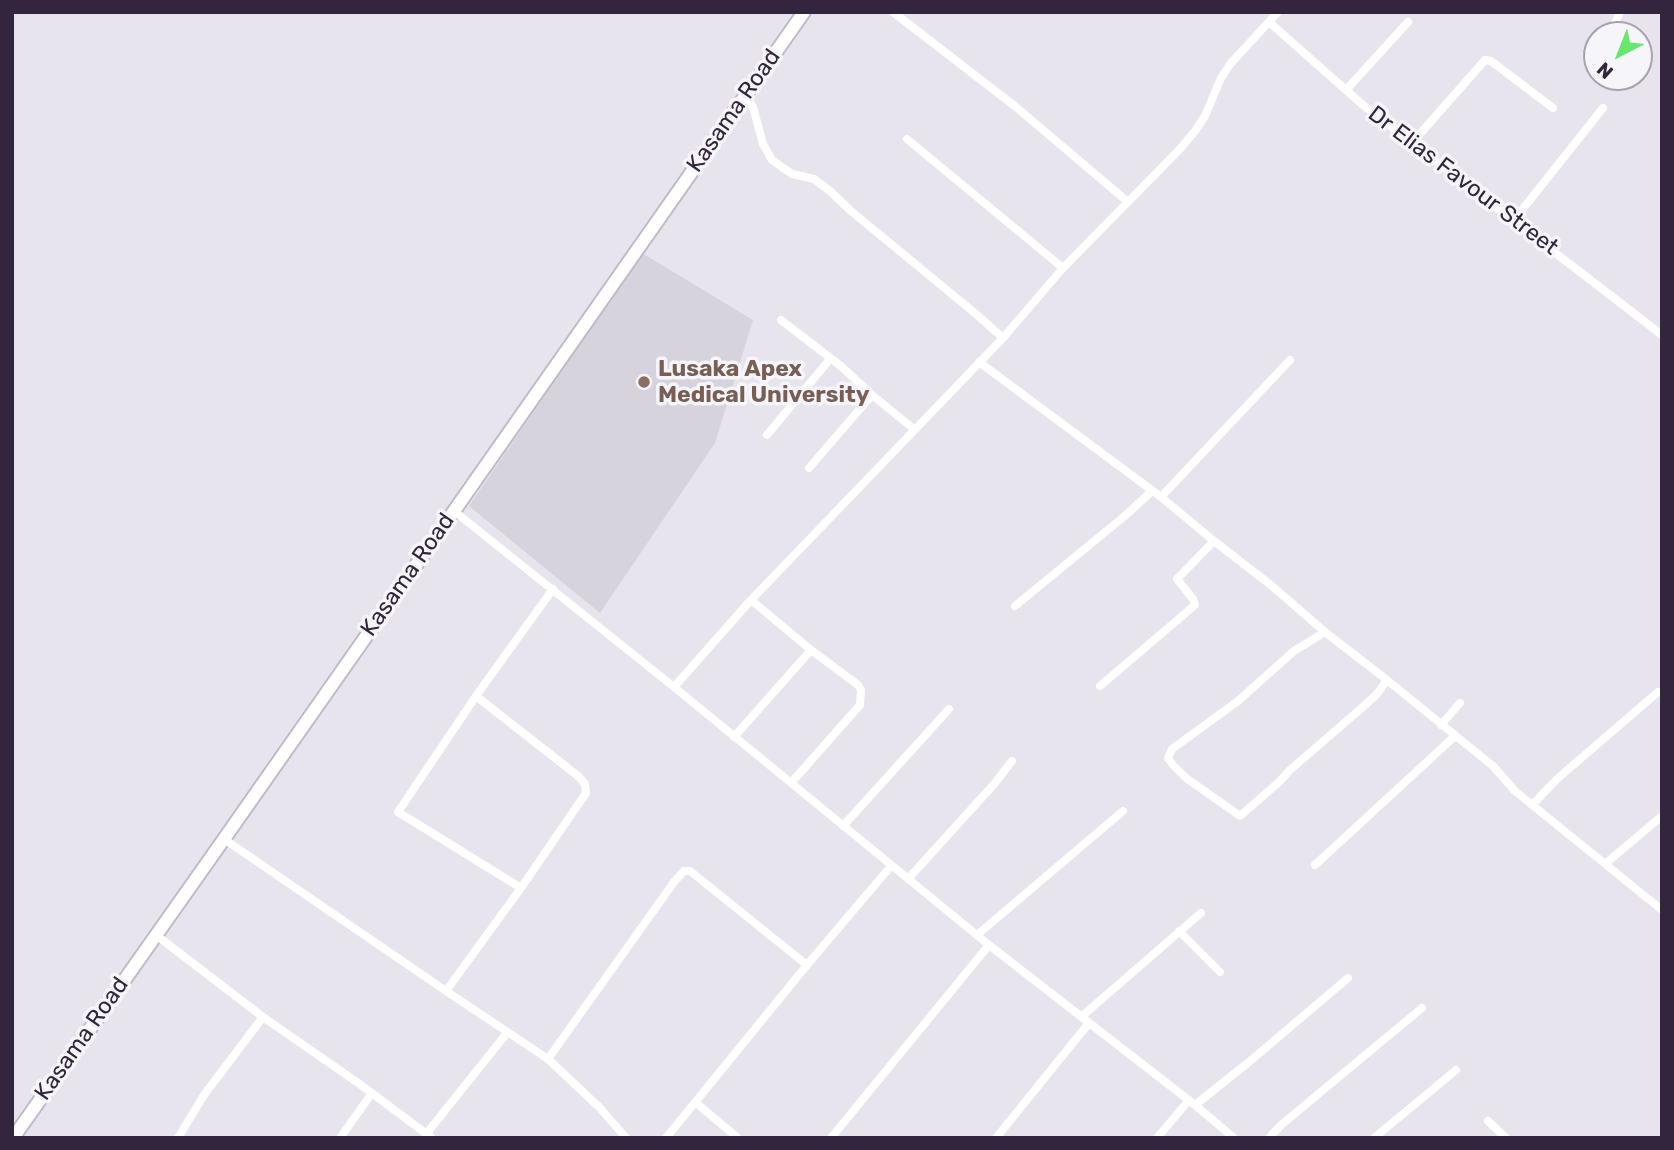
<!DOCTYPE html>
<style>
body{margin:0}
#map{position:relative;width:1674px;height:1150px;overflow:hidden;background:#e7e4ed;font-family:Rubik,sans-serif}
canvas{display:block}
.frame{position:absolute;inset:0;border:14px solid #32253d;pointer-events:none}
.north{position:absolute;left:1583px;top:21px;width:70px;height:70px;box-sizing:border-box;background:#f6f5f9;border:2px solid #a8a2ae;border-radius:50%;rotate:222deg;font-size:19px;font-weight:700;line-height:28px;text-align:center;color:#32253d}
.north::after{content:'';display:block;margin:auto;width:24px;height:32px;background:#68e76e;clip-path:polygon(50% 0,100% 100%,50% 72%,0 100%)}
</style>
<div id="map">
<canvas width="1674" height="1150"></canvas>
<div class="frame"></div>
<div class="north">N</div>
</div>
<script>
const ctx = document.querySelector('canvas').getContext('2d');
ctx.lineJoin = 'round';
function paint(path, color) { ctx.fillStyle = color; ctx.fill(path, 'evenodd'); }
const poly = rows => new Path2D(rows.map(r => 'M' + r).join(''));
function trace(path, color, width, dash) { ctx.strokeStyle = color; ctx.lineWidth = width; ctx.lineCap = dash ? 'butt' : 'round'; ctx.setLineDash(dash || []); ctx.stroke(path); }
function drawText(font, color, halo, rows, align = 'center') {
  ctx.font = font + ' Rubik,sans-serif'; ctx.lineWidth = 7; ctx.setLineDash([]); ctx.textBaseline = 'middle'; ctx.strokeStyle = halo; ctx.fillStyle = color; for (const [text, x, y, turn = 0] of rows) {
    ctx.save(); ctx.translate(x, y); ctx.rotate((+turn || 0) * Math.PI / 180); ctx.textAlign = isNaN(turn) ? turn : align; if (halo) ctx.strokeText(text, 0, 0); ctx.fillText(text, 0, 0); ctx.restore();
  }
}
const built = poly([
 [642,253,753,320,715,443,600,613,469,506]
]);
const street = poly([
 [893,12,1016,107,1128,202],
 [1269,22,1363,105,1662,335],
 [1610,35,1620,12],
 [1346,90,1408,22],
 [742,100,751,104,753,107,763,144,772,160,792,174,814,179,830,191,851,211,976,314,1003,338],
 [907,139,1063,268],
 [1411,144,1485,60,1491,61,1553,108],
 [1514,220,1603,108],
 [781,320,842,367,872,395,914,429],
 [979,362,1161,497,1214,541,1272,586,1325,632,1387,680,1493,766,1515,791,1662,910],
 [767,435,830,359],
 [809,468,872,395],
 [1161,497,1290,360],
 [454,511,674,687,989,945,1195,1105,1234,1138],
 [751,600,811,650,858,685,861,690,860,705,791,783],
 [1015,606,1126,515,1152,491],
 [1325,632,1294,651,1238,701,1172,749,1168,758,1173,765,1186,778,1240,816,1279,782,1290,770,1364,706,1377,694,1387,680],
 [1100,686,1195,605,1193,599,1177,579,1214,541],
 [674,687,751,600,1003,338,1063,268,1180,149,1195,131,1205,116,1221,78,1231,63,1278,12],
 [1441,725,1460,703],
 [734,737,811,650],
 [1532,805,1557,779,1658,692],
 [843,826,949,709],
 [224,839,446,991,548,1059,600,1108,626,1138],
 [1605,864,1662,816],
 [1315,865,1455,736],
 [908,879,995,783,1012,761],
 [521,888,398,812,476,696,553,589],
 [1179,931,1220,972],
 [156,935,263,1017,361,1085,432,1138],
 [977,935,1123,811],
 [446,991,521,888,586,793,585,784,578,776,476,696],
 [1081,1017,1201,913],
 [548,1059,674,882,684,871,690,871,807,965],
 [695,1102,738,1138],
 [1195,1105,1249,1062,1348,978],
 [1488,1121,1506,1138],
 [427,1133,507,1033],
 [178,1138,204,1095,263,1017],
 [340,1138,372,1093],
 [666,1138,807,965,891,866],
 [831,1138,989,945],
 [996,1138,1089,1023],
 [1157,1138,1189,1100],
 [1269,1138,1281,1125,1422,1008],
 [1374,1138,1456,1070]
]);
const secondary = poly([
 [13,1138,224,839,804,12]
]);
const markers = [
 [644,382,7,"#8d6e63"]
];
const streetNames = [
 ["Kasama Road",734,111,-55],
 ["Dr Elias Favour Street",1463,181,37],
 ["Kasama Road",408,575,-55],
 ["Kasama Road",82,1039,-55]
];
const educationNames = [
 ["Lusaka Apex",658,369],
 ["Medical University",658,395]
];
paint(built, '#d6d3dc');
trace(secondary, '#c1b8cb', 16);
trace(street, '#fff', 8);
trace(secondary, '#fff', 12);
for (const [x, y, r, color] of markers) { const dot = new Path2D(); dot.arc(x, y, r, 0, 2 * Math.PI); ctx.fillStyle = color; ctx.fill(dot); trace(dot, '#f6f5f9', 2.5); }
drawText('23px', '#32253d', '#f6f5f9', streetNames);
drawText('bold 23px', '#785e54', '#f6f5f9', educationNames, 'left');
</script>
